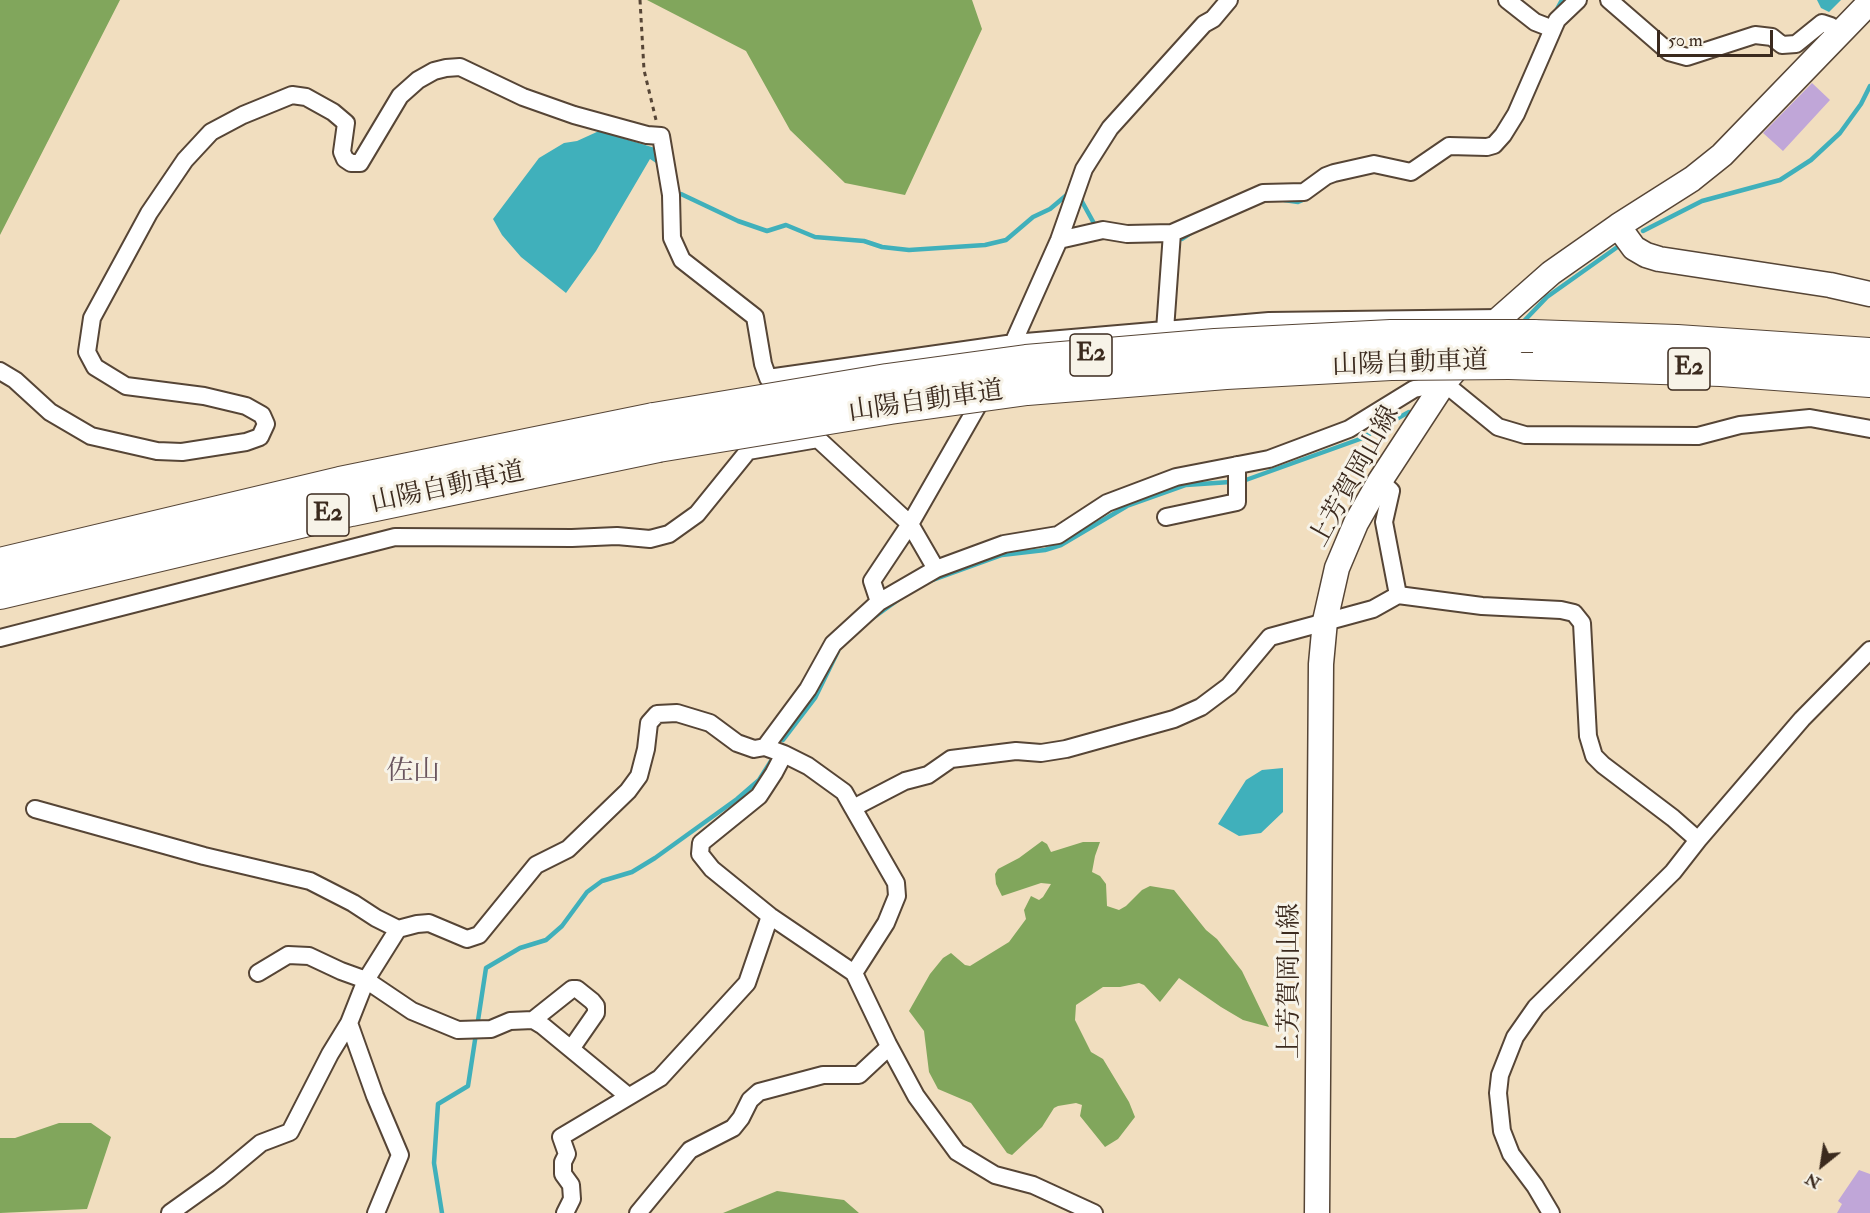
<!DOCTYPE html>
<meta charset="utf-8">
<style>
body{margin:0}
#map{position:relative;width:1870px;height:1213px;overflow:hidden;background:#f1debf;font-family:"IM FELL Double Pica",serif}
canvas{display:block}
.north{position:absolute;left:1792px;top:1135px;width:60px;height:60px;-webkit-text-stroke:4px #f7f3e8;paint-order:stroke;rotate:210deg;font-size:16px;font-weight:700;line-height:24px;text-align:center;color:#3b2a1e}
.north::after{content:'';display:block;margin:auto;width:21px;height:27px;background:#3b2a1e;clip-path:polygon(50% 0,100% 100%,50% 72%,0 100%)}
.scale{position:absolute;left:1657px;top:30px;width:116px;height:27px;box-sizing:border-box;border:3px solid #3b2a1e;border-top:0;padding-left:8px;font-size:18px;line-height:21px;white-space:nowrap;color:#3b2a1e;-webkit-text-stroke:4px #f7f3e8;paint-order:stroke}
</style>
<div id="map">
<canvas width="1870" height="1213"></canvas>
<div class="north">N</div>
<div class="scale">50 m</div>
</div>
<script>
const ctx = document.querySelector('canvas').getContext('2d');
ctx.lineJoin = 'round';
function paint(path, color) { ctx.fillStyle = color; ctx.fill(path, 'evenodd'); }
const poly = rows => new Path2D(rows.map(r => 'M' + r).join(''));
function trace(path, color, width, dash) { ctx.strokeStyle = color; ctx.lineWidth = width; ctx.lineCap = dash ? 'butt' : 'round'; ctx.setLineDash(dash || []); ctx.stroke(path); }
function drawText(font, color, halo, rows, align = 'center') {
  ctx.font = font + ' "IM FELL Double Pica","Noto Serif JP",serif'; ctx.lineWidth = 6; ctx.setLineDash([]); ctx.textBaseline = 'middle'; ctx.strokeStyle = halo; ctx.fillStyle = color; for (const [text, x, y, turn = 0] of rows) {
    ctx.save(); ctx.translate(x, y); ctx.rotate((+turn || 0) * Math.PI / 180); ctx.textAlign = isNaN(turn) ? turn : align; if (halo) ctx.strokeText(text, 0, 0); ctx.fillText(text, 0, 0); ctx.restore();
  }
}
const forest = poly([
 [0,0,120,0,0,235],
 [647,0,972,0,982,29,905,195,845,183,790,130,746,51],
 [1042,841,1047,844,1051,852,1083,842,1100,842,1095,856,1092,872,1100,876,1106,884,1107,906,1119,910,1126,906,1142,890,1150,886,1174,890,1206,930,1217,939,1242,971,1269,1027,1243,1020,1221,1007,1179,978,1160,1002,1144,985,1139,983,1120,987,1103,987,1076,1005,1075,1020,1091,1052,1103,1059,1129,1102,1135,1117,1118,1139,1105,1147,1080,1116,1082,1105,1076,1103,1058,1106,1054,1108,1042,1127,1012,1155,1007,1153,971,1103,938,1089,929,1072,924,1031,909,1011,930,974,943,958,951,953,965,965,970,966,1009,942,1026,919,1024,910,1031,896,1039,900,1043,897,1051,884,1041,883,1002,896,996,884,995,874,998,869,1019,858],
 [59,1123,91,1123,111,1137,87,1209,0,1213,0,1138,15,1138],
 [777,1191,844,1200,859,1213,723,1213]
]);
const water = poly([
 [1817,0,1841,0,1829,12,1821,8],
 [599,131,655,148,659,156,656,163,650,159,596,251,566,293,521,257,502,235,493,219,539,158,564,143,577,141],
 [1283,768,1283,812,1261,833,1239,836,1218,824,1246,780,1262,770]
]);
const stream = poly([
 [1556,11,1562,0],
 [681,194,738,221,767,231,786,225,815,237,864,241,882,247,909,250,985,245,1006,240,1033,217,1050,209,1069,193],
 [1080,198,1096,227],
 [1284,200,1298,202,1305,199],
 [1643,231,1702,201,1780,180,1811,160,1840,133,1861,104,1870,86],
 [1175,239,1182,239,1191,233],
 [1524,321,1547,297,1616,248],
 [1243,481,1360,439,1409,412],
 [930,581,1002,555,1045,550,1061,545,1127,506,1186,485,1230,482],
 [870,620,902,597],
 [783,740,815,698,838,651],
 [442,1213,434,1163,438,1104,468,1086,486,968,520,948,546,940,562,926,587,892,602,881,632,872,655,858,737,799,759,780,771,761]
]);
const building = poly([
 [1812,83,1830,100,1783,151,1763,133],
 [1859,1170,1870,1174,1870,1213,1837,1213,1842,1204,1838,1201]
]);
const path = poly([
 [640,0,644,70,656,120]
]);
const street = poly([
 [1507,0,1535,22,1553,29,1557,20,1578,0],
 [1609,0,1669,52,1687,57,1755,35,1772,37,1782,45,1796,44,1822,23,1831,26,1839,35],
 [1059,240,1103,230,1127,234,1172,233,1263,193,1304,192,1326,176,1334,173,1374,164,1411,172,1449,146,1487,147,1494,145,1503,135,1516,114,1553,29],
 [1165,330,1172,233],
 [1010,350,1059,240,1084,169,1110,128,1204,24,1213,19,1229,0],
 [0,371,15,380,50,412,91,436,157,451,182,452,246,442,260,437,266,424,262,415,246,406,204,396,126,386,95,367,87,352,92,318,149,213,185,160,211,132,243,115,292,95,306,97,333,112,346,123,342,152,345,159,351,163,360,163,400,96,418,80,434,71,446,68,460,67,523,97,574,115,647,135,661,136,671,195,672,238,682,260,755,317,763,364,768,378,785,399],
 [768,378,1014,343,1269,321,1500,318],
 [802,419,818,439,910,524,936,569],
 [1380,481,1391,491,1384,522,1398,595],
 [1166,517,1237,502,1237,465],
 [879,602,872,581,910,524,985,393],
 [0,638,395,537,572,538,617,536,650,539,669,534,697,514,748,451,818,439],
 [765,747,808,689,833,644,879,602,936,569,1004,544,1058,535,1107,503,1176,477,1269,459,1349,429,1414,389,1444,383,1498,427,1525,435,1698,436,1740,425,1810,418,1870,429],
 [784,754,808,766,844,792,853,808,905,781,928,775,951,759,1016,751,1041,753,1066,749,1174,719,1201,707,1229,686,1270,637,1373,609,1398,595,1482,606,1561,610,1574,613,1582,623,1588,736,1594,756,1603,765,1673,818,1698,840],
 [853,808,896,883,897,896,886,923,854,973],
 [35,809,204,856,310,881,353,903,376,918,398,929,417,924,429,923,467,939,479,935,536,865,568,849,628,791,639,776,646,749,649,723,657,714,677,713,710,723,737,743,754,749,765,747,784,754,774,773,759,796,701,843,700,854,712,869,770,916,854,973,888,1044,916,1096,957,1152,995,1175,1033,1185,1094,1213],
 [258,973,288,955,309,956,341,971,366,980,412,1011,458,1030,491,1029,510,1021,533,1020,543,1026,628,1096],
 [533,1020,572,989,577,989,592,1001,596,1006,596,1013,571,1049],
 [349,1023,375,1096,400,1155,376,1213],
 [170,1213,219,1178,261,1143,290,1132,330,1054,349,1023,366,980,398,929],
 [565,1213,572,1199,571,1185,563,1174,563,1162,567,1154,561,1137,660,1078,747,983,770,916],
 [638,1213,690,1150,733,1128,741,1118,750,1100,759,1092,823,1075,859,1075,889,1047],
 [1551,1213,1535,1186,1511,1154,1502,1131,1498,1093,1500,1075,1515,1037,1536,1007,1673,872,1698,840,1802,719,1870,650]
]);
const secondary = poly([
 [1618,226,1634,248,1646,255,1659,259,1830,285,1870,294],
 [1317,1213,1321,664,1325,621,1337,568,1356,523,1380,481,1444,383,1500,318,1551,273,1618,226,1692,179,1722,155,1870,2]
]);
const highway = poly([
 [1533,336,1677,341,1870,354],
 [1509,363,1721,370,1870,381],
 [0,564,340,483,654,419],
 [0,593,351,510,658,446]
]);
const highwayBridge = poly([
 [654,419,887,380,1026,361,1215,345,1391,336,1533,336],
 [658,446,890,408,1027,389,1226,373,1391,364,1509,363]
]);
const shields = [
 [1091,355,42],
 [1689,369,42],
 [328,515,42]
];
const shieldNames = [
 ["E2",1091,355],
 ["E2",1689,369],
 ["E2",328,515]
];
const streetNames = [
 ["山陽自動車道",1410,365,-2],
 ["山陽自動車道",926,403,-8],
 ["上芳賀岡山線",1356,477,-61],
 ["山陽自動車道",448,489,-12],
 ["上芳賀岡山線",1291,981,-90]
];
const neighbourhoodNames = [
 ["佐山",413,773]
];
paint(forest, '#81a65c');
paint(water, '#40b0bb');
trace(stream, '#40b0bb', 4.5);
paint(building, '#c0a6d8');
trace(street, '#564536', 20);
trace(secondary, '#564536', 27);
trace(highway, '#564536', 34);
trace(path, '#564536', 3, [4.5, 4.5]);
trace(street, '#fff', 16);
trace(secondary, '#fff', 24);
trace(highway, '#fff', 32);
trace(highwayBridge, '#564536', 34, []);
trace(highwayBridge, '#fff', 32);
for (const [x, y, w] of shields) { const box = new Path2D(); box.roundRect(x - w / 2, y - 21, w, 42, 4.5); ctx.fillStyle = '#f7f3e8'; ctx.fill(box); trace(box, '#3b2a1e', 1.5); }
drawText('bold 24px', '#3b2a1e', null, shieldNames);
drawText('26px', '#3b2a1e', '#f7f3e8', streetNames);
drawText('27px', '#6a555f', '#f7f3e8', neighbourhoodNames);
</script>
